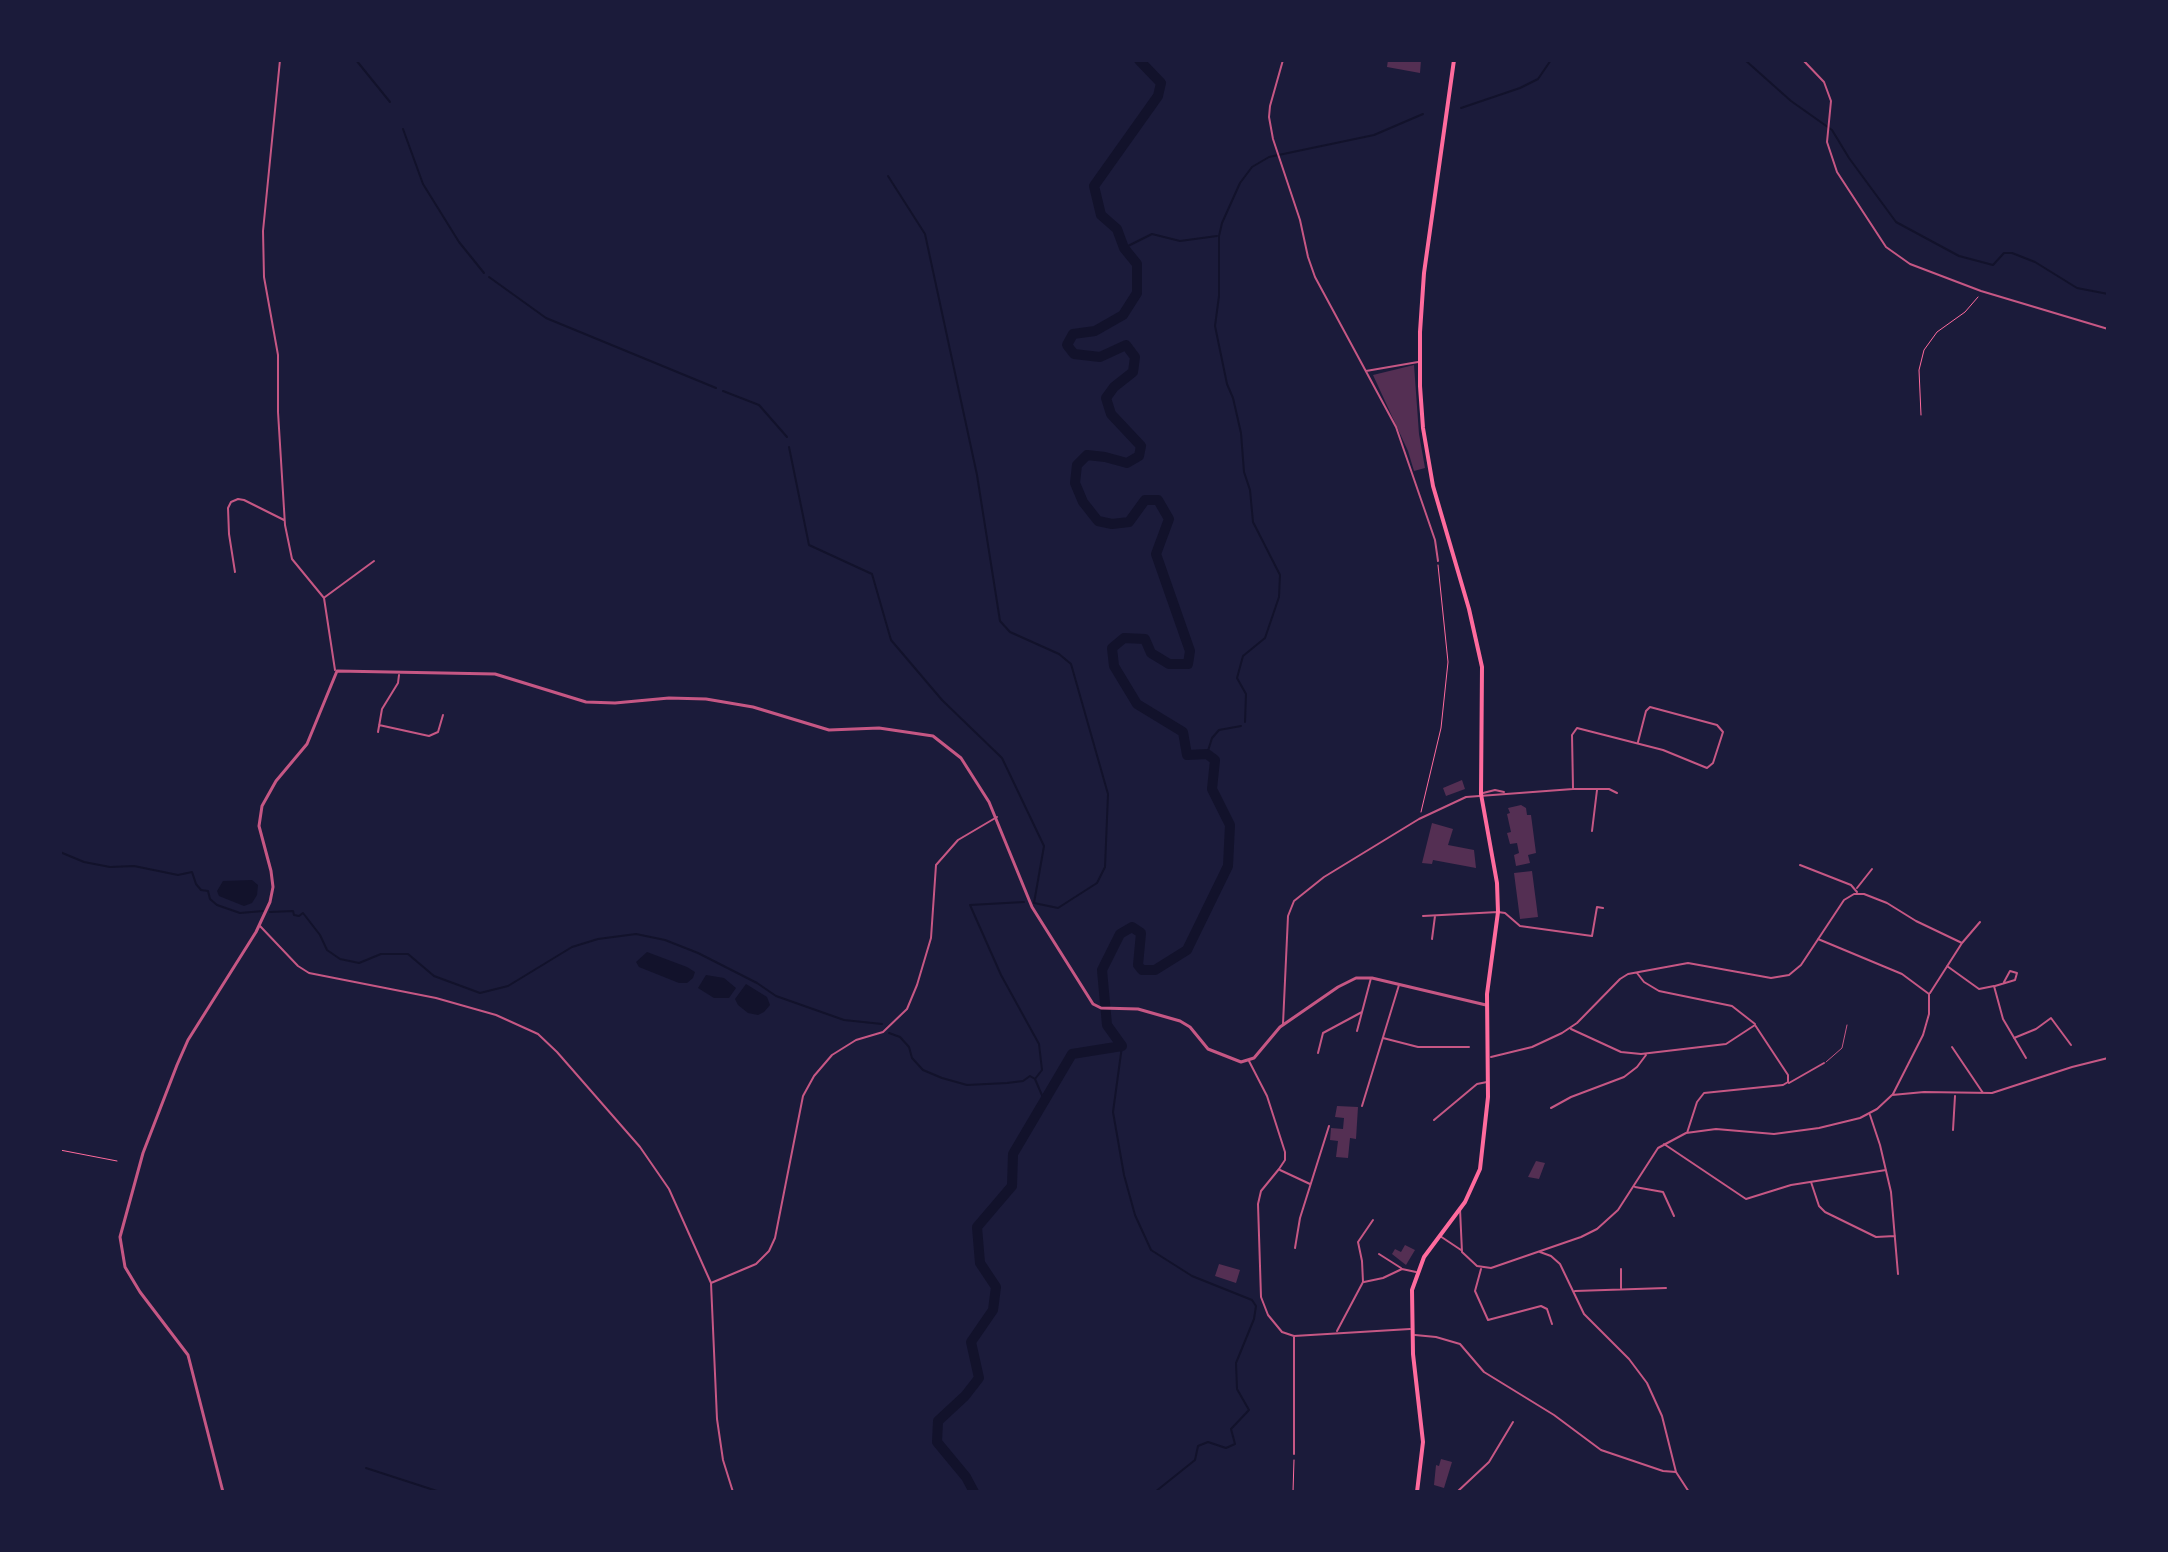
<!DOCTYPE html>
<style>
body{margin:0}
#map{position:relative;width:2168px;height:1552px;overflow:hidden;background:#1b1b3a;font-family:Signika,sans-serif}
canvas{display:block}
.frame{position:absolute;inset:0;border:62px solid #1b1b3a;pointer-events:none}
</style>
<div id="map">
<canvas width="2168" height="1552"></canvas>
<div class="frame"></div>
</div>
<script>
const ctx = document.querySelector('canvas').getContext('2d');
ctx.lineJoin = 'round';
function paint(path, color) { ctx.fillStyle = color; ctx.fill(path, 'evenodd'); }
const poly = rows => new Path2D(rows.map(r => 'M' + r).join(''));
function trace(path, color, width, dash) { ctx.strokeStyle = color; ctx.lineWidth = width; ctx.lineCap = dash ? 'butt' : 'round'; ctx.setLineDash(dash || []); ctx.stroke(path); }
const water = poly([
 [252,880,258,885,257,895,252,903,244,906,219,896,217,891,223,881],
 [647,952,687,967,695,972,693,978,687,983,679,983,639,967,636,962],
 [706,975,724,978,736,988,729,998,714,998,698,988],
 [746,984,767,997,770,1005,764,1012,758,1015,748,1013,738,1005,735,999]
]);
const stream = poly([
 [356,60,390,102],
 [1745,60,1791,101,1832,130,1849,158,1896,222,1959,256,1993,265,2004,253,2012,253,2035,262,2077,288,2108,294],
 [1461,108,1520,88,1538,79,1551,60],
 [403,129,423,184,459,242,484,273],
 [1124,248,1152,234,1180,241,1217,236],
 [489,277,546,318,716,388],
 [723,391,759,405,787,437],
 [789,447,809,545,872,574,891,640,942,700,1002,758,1044,846,1034,903,1058,908,1097,883,1105,867,1108,794,1071,664,1059,654,1010,632,1000,621,977,475,925,234,888,176],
 [1245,722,1246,694,1237,678,1243,656,1265,638,1279,597,1280,575,1253,522,1250,490,1244,472,1241,433,1233,398,1227,384,1215,326,1219,296,1219,236,1222,223,1240,183,1252,167,1269,157,1374,135,1423,114],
 [1207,754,1212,738,1219,730,1241,726],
 [60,852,84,862,110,867,134,866,178,875,192,872,196,884,201,890,208,891,210,899,217,905,240,913,263,911],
 [1024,902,970,905,1001,975,1039,1044,1042,1070,1035,1079],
 [270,912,293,911,294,915,299,916,303,913,320,935,327,950,340,959,359,963,381,954,408,954,434,976,480,993,508,986,572,947,598,939,636,934,665,940,698,953,757,983,776,996,844,1020,882,1024],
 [889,1033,900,1037,909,1047,912,1058,923,1070,942,1078,967,1085,1007,1083,1023,1081,1030,1076,1035,1079,1044,1100],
 [1122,1046,1113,1112,1124,1175,1135,1215,1151,1250,1192,1276,1252,1300,1256,1306,1254,1319,1236,1363,1237,1389,1249,1410,1231,1429,1235,1444,1226,1448,1208,1442,1198,1446,1195,1460,1155,1492],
 [366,1468,440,1492]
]);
const river = poly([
 [974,1492,966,1477,937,1442,938,1421,965,1396,979,1378,971,1342,993,1310,996,1287,980,1263,977,1227,1012,1186,1013,1154,1072,1054,1122,1046,1107,1025,1102,970,1120,934,1132,927,1141,933,1138,965,1142,970,1155,970,1187,950,1228,866,1230,825,1212,789,1215,760,1207,754,1187,755,1183,732,1137,704,1114,666,1112,648,1124,638,1145,639,1151,653,1169,664,1188,664,1190,651,1156,554,1169,519,1158,500,1145,500,1129,522,1112,524,1098,521,1083,502,1075,483,1077,465,1087,455,1105,457,1127,463,1139,456,1141,446,1111,414,1106,398,1114,387,1133,372,1135,357,1126,345,1100,357,1074,354,1067,345,1073,334,1095,331,1123,315,1137,293,1137,264,1124,248,1117,229,1101,215,1094,186,1158,96,1161,83,1139,60]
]);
const building = poly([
 [1388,60,1421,60,1420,73,1387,67],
 [1414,365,1419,434,1425,468,1414,471,1408,451,1373,375],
 [1462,780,1465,789,1446,796,1443,788],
 [1521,805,1526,808,1527,815,1531,815,1536,853,1528,855,1530,863,1516,866,1514,855,1519,853,1517,843,1510,844,1507,833,1511,832,1507,814,1510,813,1508,808],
 [1432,823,1453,829,1448,845,1474,850,1476,868,1433,860,1432,864,1422,863],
 [1532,871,1538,917,1520,919,1514,873],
 [1337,1106,1358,1107,1356,1139,1350,1138,1348,1158,1336,1157,1338,1141,1330,1140,1331,1128,1343,1129,1344,1118,1335,1117],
 [1536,1161,1545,1163,1539,1179,1528,1177],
 [1405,1245,1415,1250,1406,1265,1392,1254,1395,1249,1401,1252],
 [1219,1264,1240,1270,1236,1283,1215,1276],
 [1441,1459,1452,1462,1444,1488,1434,1485,1436,1465,1439,1466]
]);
const path = poly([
 [1921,415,1919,370,1924,350,1937,332,1965,312,1978,297],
 [1421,812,1441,728,1448,662,1438,565],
 [60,1150,117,1161],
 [1293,1492,1294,1460]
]);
const service = poly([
 [1826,1062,1842,1048,1847,1025]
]);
const minor = poly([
 [280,60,263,231,264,277,278,355,278,412,285,525,292,559,324,598,335,670],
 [1283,60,1270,106,1269,117,1273,139,1300,220,1308,257,1315,277,1396,427,1435,540,1438,561],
 [1803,60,1824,82,1831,101,1827,142,1837,172,1886,247,1910,264,1981,291,2108,329],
 [1366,371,1418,362],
 [235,572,229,534,228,508,231,502,238,499,244,500,284,520],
 [325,597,374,561],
 [379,725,429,736,438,732,443,715],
 [378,732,382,709,398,683,399,675],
 [1573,788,1572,735,1577,728,1663,750,1707,768,1713,763,1723,732,1717,725,1650,707,1646,711,1638,742],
 [1483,793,1495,790,1504,792],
 [1592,831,1597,790],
 [1800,865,1851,885,1857,892],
 [1857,888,1872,869],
 [1423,916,1498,912,1505,913,1520,926,1592,936,1597,907,1603,908],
 [260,926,298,966,309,973,436,998,496,1015,538,1034,557,1052,640,1147,669,1189,711,1283,717,1419,723,1460,733,1492],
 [1432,939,1435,916],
 [1818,939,1902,974,1929,994,1929,1014,1923,1035,1893,1094],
 [1947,966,1979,989,1994,986,2003,1019,2026,1058],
 [1637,973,1644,982,1659,991,1732,1006,1755,1024],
 [1995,986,2015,980,2017,973,2010,971,2004,982],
 [1930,993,1962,943,1980,922],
 [1283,1024,1288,916,1294,901,1324,877,1419,819,1466,797,1573,789,1609,789,1617,793],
 [1571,1029,1621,1052,1641,1054,1726,1044,1755,1025,1788,1075,1788,1082,1783,1085,1704,1093,1697,1102,1687,1133],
 [1357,1031,1371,978],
 [1383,1038,1418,1047,1469,1047],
 [2014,1038,2036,1029,2051,1018,2071,1045],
 [1952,1047,1983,1093],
 [1318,1053,1323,1033,1362,1012],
 [1491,1057,1532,1047,1562,1033,1577,1023,1620,979,1628,974,1688,963,1771,978,1789,975,1801,965,1844,900,1854,894,1864,894,1887,903,1916,921,1962,943],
 [1249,1061,1267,1096,1285,1152,1285,1160,1279,1169,1261,1191,1258,1204,1261,1297,1268,1315,1282,1332,1294,1336,1410,1329],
 [1789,1083,1824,1063],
 [1362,1106,1399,985],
 [1551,1108,1571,1097,1624,1077,1637,1067,1646,1055],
 [1870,1115,1880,1145,1891,1192,1898,1274],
 [1434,1120,1477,1084,1487,1082],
 [1953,1130,1955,1096],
 [1664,1144,1746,1199,1791,1185,1886,1170],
 [1280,1170,1310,1184],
 [1811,1182,1819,1206,1825,1212,1876,1237,1895,1236],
 [1635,1187,1663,1192,1674,1216],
 [1460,1209,1462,1252,1477,1266,1491,1268,1581,1237,1597,1229,1618,1210,1658,1148,1686,1133,1716,1129,1774,1134,1819,1128,1860,1118,1877,1109,1892,1095,1924,1092,1992,1093,2072,1067,2108,1058],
 [1440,1236,1461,1250],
 [1295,1248,1300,1218,1329,1126],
 [1540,1252,1551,1256,1560,1264,1584,1314,1629,1359,1647,1383,1662,1416,1676,1472,1689,1492],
 [1379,1254,1401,1268],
 [1481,1269,1475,1291,1488,1320,1541,1306,1547,1309,1552,1324],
 [1364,1282,1383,1278,1402,1269,1416,1272],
 [711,1283,756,1264,769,1251,775,1238,803,1096,814,1076,832,1055,856,1040,883,1032,907,1009,917,985,931,938,936,865,958,840,997,817],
 [1621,1288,1621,1269],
 [1575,1291,1666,1288],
 [1337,1331,1363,1282,1362,1261,1358,1242,1373,1220],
 [1415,1335,1436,1337,1460,1344,1484,1372,1554,1415,1601,1450,1663,1471,1676,1472],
 [1294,1454,1294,1337],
 [1457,1492,1489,1462,1513,1422]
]);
const tertiary = poly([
 [223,1492,188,1355,140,1292,125,1267,120,1237,143,1153,177,1065,188,1040,256,932,270,902,273,887,271,871,259,826,262,806,276,781,307,744,337,671,495,674,586,702,615,703,669,698,706,699,753,707,829,730,879,728,933,736,961,758,989,802,1032,907,1093,1004,1101,1008,1138,1009,1180,1021,1190,1027,1208,1049,1241,1062,1254,1058,1280,1027,1338,987,1356,978,1372,978,1486,1005]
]);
const primary = poly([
 [1417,1492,1423,1442,1413,1354,1412,1290,1424,1257,1465,1202,1480,1169,1488,1097,1487,994,1498,912,1497,883,1481,794,1482,667,1469,609,1433,486,1423,428,1420,386,1420,332,1424,273,1454,60]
]);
paint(water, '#12122b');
trace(stream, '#12122b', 2);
trace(river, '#12122b', 10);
paint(building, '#542f53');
trace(path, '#ff6b9d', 1);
trace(service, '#c65784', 1);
trace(minor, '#c65784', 2);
trace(tertiary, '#c65784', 3);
trace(primary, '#ff6b9d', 4);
</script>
